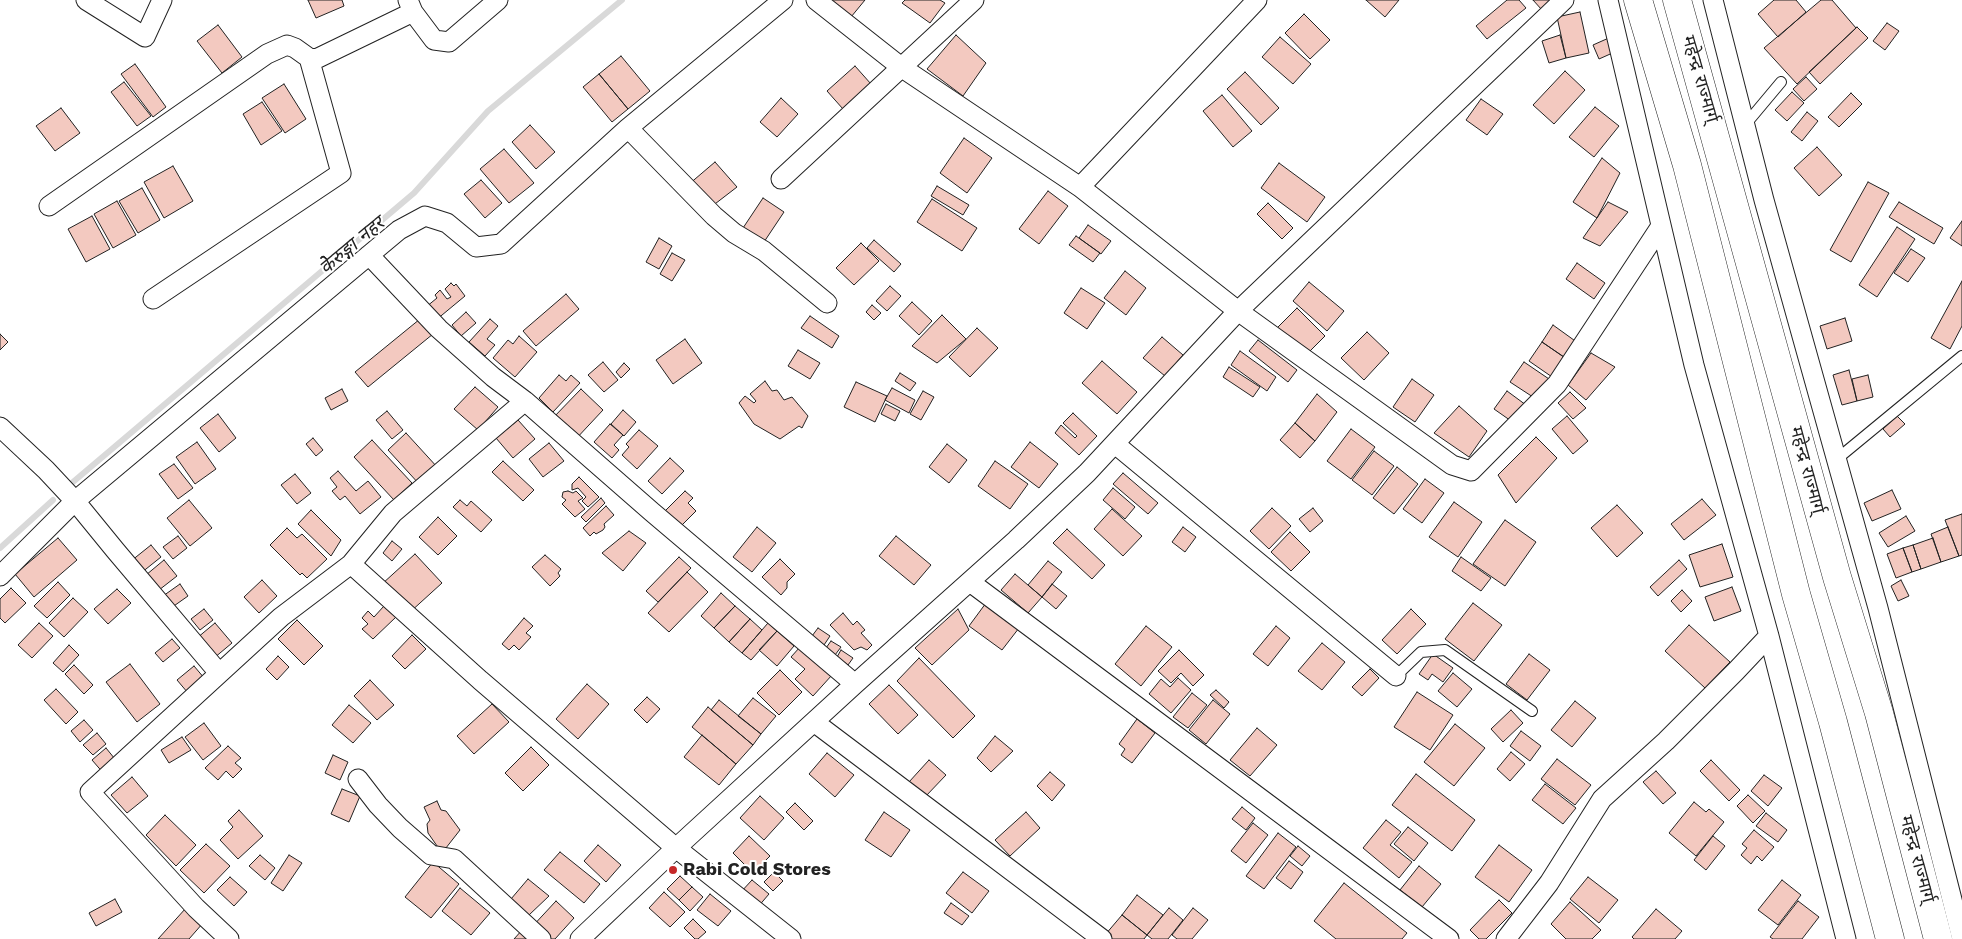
<!DOCTYPE html>
<meta charset="utf-8">
<style>
body{margin:0}
canvas{display:block;background:#fff}
</style>
<canvas width="1962" height="939"></canvas>
<script>
const ctx = document.querySelector('canvas').getContext('2d');
ctx.lineJoin = 'round';
const poly = rows => new Path2D(rows.map(r => 'M' + r).join(''));
function trace(path, color, width, dash) { ctx.strokeStyle = color; ctx.lineWidth = width; ctx.lineCap = dash ? 'butt' : 'round'; ctx.setLineDash(dash || []); ctx.stroke(path); }
function paint(path, color) { ctx.fillStyle = color; ctx.fill(path, 'evenodd'); }
function drawText(font, color, halo, rows, align = 'center') {
  ctx.font = font + ' "Work Sans","Noto Sans Devanagari",sans-serif'; ctx.lineWidth = 4; ctx.setLineDash([]); ctx.textBaseline = 'middle'; ctx.strokeStyle = halo; ctx.fillStyle = color; for (const [text, x, y, turn = 0] of rows) {
    ctx.save(); ctx.translate(x, y); ctx.rotate((+turn || 0) * Math.PI / 180); ctx.textAlign = isNaN(turn) ? turn : align; if (halo) ctx.strokeText(text, 0, 0); ctx.fillText(text, 0, 0); ctx.restore();
  }
}
const stream = poly([
 [73,482,414,193,488,111,622,0],
 [0,548,53,500]
]);
const building = poly([
 [308,0,342,0,344,6,316,18,308,0],
 [830,0,865,0,851,17,830,0],
 [905,0,940,0,945,3,930,23,902,3,905,0],
 [1366,0,1399,0,1385,17,1366,0],
 [1507,0,1519,0,1526,8,1487,39,1476,26,1507,0],
 [1533,0,1553,0,1542,10,1533,0],
 [1774,0,1796,0,1806,12,1778,37,1758,14,1774,0],
 [1821,0,1832,0,1856,28,1797,84,1764,48,1821,0],
 [1580,12,1589,53,1566,58,1557,17,1580,12],
 [1304,14,1330,40,1310,59,1285,33,1304,14],
 [1887,23,1899,31,1885,50,1873,41,1887,23],
 [218,25,242,57,222,73,197,41,218,25],
 [1857,27,1868,38,1820,84,1809,72,1857,27],
 [956,35,986,63,963,96,927,69,956,35],
 [1560,35,1566,58,1549,63,1542,41,1560,35],
 [1280,37,1311,64,1293,84,1262,57,1280,37],
 [1611,37,1617,51,1599,59,1593,45,1611,37],
 [621,56,650,91,628,109,599,74,621,56],
 [135,64,166,107,153,117,121,74,135,64],
 [855,66,871,84,843,109,827,91,855,66],
 [1565,71,1585,90,1554,124,1533,105,1565,71],
 [1245,72,1279,108,1261,125,1227,89,1245,72],
 [599,74,628,109,612,122,583,87,599,74],
 [1806,77,1817,89,1804,101,1793,89,1806,77],
 [124,82,151,116,137,126,111,92,124,82],
 [284,84,306,119,285,133,262,98,284,84],
 [1792,92,1804,103,1787,121,1775,110,1792,92],
 [1851,93,1862,104,1839,127,1828,117,1851,93],
 [1222,95,1252,131,1233,147,1203,111,1222,95],
 [781,98,798,114,777,137,760,122,781,98],
 [1481,99,1503,114,1487,135,1466,120,1481,99],
 [262,102,282,131,261,145,243,114,262,102],
 [1595,107,1619,126,1594,157,1569,137,1595,107],
 [61,108,80,133,55,151,36,126,61,108],
 [1807,112,1818,121,1802,141,1791,132,1807,112],
 [530,125,555,152,536,169,512,142,530,125],
 [964,138,992,158,967,193,940,173,964,138],
 [1817,147,1842,175,1819,196,1794,168,1817,147],
 [504,149,534,183,509,203,480,169,504,149],
 [1602,158,1620,173,1597,218,1573,202,1602,158],
 [715,162,737,187,711,207,688,185,715,162],
 [1279,163,1325,197,1307,222,1261,188,1279,163],
 [173,166,193,201,164,218,144,182,173,166],
 [481,180,502,203,485,218,464,194,481,180],
 [1868,182,1889,193,1851,262,1830,250,1868,182],
 [937,186,969,205,963,215,931,196,937,186],
 [142,188,160,220,138,233,119,201,142,188],
 [1048,191,1068,206,1039,244,1019,229,1048,191],
 [763,198,784,212,764,242,743,228,763,198],
 [932,199,977,228,962,251,917,222,932,199],
 [117,201,136,235,113,248,94,214,117,201],
 [1608,202,1628,212,1600,246,1583,238,1608,202],
 [1899,202,1943,228,1934,244,1889,217,1899,202],
 [1268,203,1293,228,1282,239,1257,214,1268,203],
 [92,216,110,249,86,262,68,229,92,216],
 [1962,221,1962,246,1950,238,1962,221],
 [1088,225,1111,241,1101,254,1079,238,1088,225],
 [1897,227,1915,239,1877,297,1859,285,1897,227],
 [1076,236,1100,253,1093,262,1069,245,1076,236],
 [659,238,672,246,659,269,646,262,659,238],
 [874,240,901,264,894,272,867,248,874,240],
 [861,243,879,261,854,285,836,268,861,243],
 [1911,249,1925,258,1908,282,1894,273,1911,249],
 [672,253,685,260,672,281,660,274,672,253],
 [1577,263,1605,283,1594,299,1566,279,1577,263],
 [1125,271,1146,288,1126,315,1104,298,1125,271],
 [1962,281,1962,326,1950,349,1931,338,1962,281],
 [1309,282,1344,311,1327,331,1293,301,1309,282],
 [451,283,454,286,456,284,465,296,436,320,426,307,437,298,435,295,440,290,447,299,451,297,445,289,451,283],
 [890,286,901,296,887,311,876,301,890,286],
 [1081,288,1105,303,1087,329,1064,313,1081,288],
 [566,294,579,309,536,346,523,331,566,294],
 [912,302,932,321,919,335,899,316,912,302],
 [872,305,881,313,874,320,866,312,872,305],
 [1297,308,1325,336,1305,356,1277,328,1297,308],
 [466,312,476,323,461,336,452,325,466,312],
 [942,315,966,339,937,363,912,346,942,315],
 [810,316,839,336,832,348,801,328,810,316],
 [1845,318,1852,341,1827,349,1820,326,1845,318],
 [420,319,433,334,368,387,355,372,420,319],
 [490,319,498,326,487,339,495,345,485,356,469,342,490,319],
 [1553,325,1578,343,1567,359,1542,342,1553,325],
 [977,328,998,348,970,377,949,357,977,328],
 [1367,332,1389,353,1364,380,1341,358,1367,332],
 [0,334,8,342,0,350,0,334],
 [519,336,537,352,515,377,493,358,508,340,513,344,519,336],
 [1162,337,1183,355,1165,376,1143,358,1162,337],
 [685,339,702,363,673,384,656,360,685,339],
 [1258,340,1297,370,1288,382,1249,351,1258,340],
 [1542,342,1568,360,1555,379,1529,361,1542,342],
 [798,350,820,363,810,379,788,366,798,350],
 [1240,351,1276,377,1267,391,1231,365,1240,351],
 [1591,353,1615,367,1586,400,1568,385,1591,353],
 [1102,361,1137,392,1117,414,1082,383,1102,361],
 [603,362,618,380,604,392,588,375,603,362],
 [1524,362,1549,379,1536,399,1510,382,1524,362],
 [624,363,630,369,621,378,616,372,624,363],
 [1229,367,1260,387,1253,397,1223,377,1229,367],
 [1849,370,1857,401,1842,405,1833,375,1849,370],
 [900,373,916,383,910,391,895,381,900,373],
 [559,375,566,381,571,375,580,383,553,412,539,398,559,375],
 [1868,375,1873,397,1857,401,1852,379,1868,375],
 [1412,379,1434,395,1415,422,1393,407,1412,379],
 [765,381,772,391,777,390,784,400,792,397,808,416,802,428,799,426,780,439,754,424,739,403,745,396,754,403,756,401,750,394,765,381],
 [856,382,887,396,875,422,844,407,856,382],
 [475,387,498,407,478,430,454,409,475,387],
 [892,388,915,400,909,413,885,400,892,388],
 [342,389,348,401,331,410,325,398,342,389],
 [581,389,603,410,574,441,552,419,581,389],
 [923,391,934,397,921,420,910,414,923,391],
 [1507,391,1526,405,1514,423,1494,409,1507,391],
 [1570,392,1586,408,1573,419,1558,403,1570,392],
 [1317,394,1337,412,1315,441,1295,423,1317,394],
 [886,404,900,411,895,421,881,414,886,404],
 [1459,406,1487,431,1469,457,1434,433,1459,406],
 [623,410,636,422,624,436,611,424,623,410],
 [387,411,403,430,392,439,376,420,387,411],
 [1073,413,1097,436,1079,455,1055,433,1061,425,1075,438,1077,436,1063,423,1073,413],
 [218,414,236,438,219,452,200,428,218,414],
 [1567,416,1588,441,1573,454,1552,429,1567,416],
 [1897,416,1905,424,1890,437,1883,429,1897,416],
 [518,420,535,439,513,458,496,438,518,420],
 [1295,423,1315,441,1300,458,1280,440,1295,423],
 [610,424,623,435,614,445,619,450,612,458,594,442,610,424],
 [1351,429,1375,447,1351,479,1327,461,1351,429],
 [639,430,658,446,637,469,622,455,629,447,626,444,639,430],
 [406,433,438,468,420,485,388,450,406,433],
 [1536,437,1557,458,1516,503,1498,475,1536,437],
 [313,438,323,450,316,456,306,444,313,438],
 [372,440,412,483,394,500,354,457,372,440],
 [197,442,216,469,195,484,176,457,197,442],
 [1030,442,1058,464,1039,488,1011,467,1030,442],
 [549,443,564,461,543,477,529,459,549,443],
 [947,444,967,460,949,483,929,467,947,444],
 [1374,451,1394,466,1372,495,1352,480,1374,451],
 [670,458,684,471,662,494,648,481,670,458],
 [503,461,534,490,523,501,492,472,503,461],
 [995,461,1028,484,1010,509,978,486,995,461],
 [174,464,193,488,178,499,159,474,174,464],
 [1397,467,1418,484,1394,514,1373,498,1397,467],
 [338,471,356,491,368,481,381,497,360,514,345,496,340,500,332,491,337,487,330,478,338,471],
 [1123,473,1158,503,1148,514,1113,484,1123,473],
 [295,474,311,493,297,504,281,485,295,474],
 [579,477,599,497,588,507,582,501,586,497,578,488,572,490,572,484,579,477],
 [1425,479,1444,493,1422,523,1403,509,1425,479],
 [1113,488,1135,507,1125,519,1103,500,1113,488],
 [1892,490,1901,509,1872,521,1864,503,1892,490],
 [568,491,573,493,576,491,583,498,578,501,585,509,575,517,562,504,566,500,562,497,563,492,568,491],
 [685,491,693,498,688,503,696,511,680,527,665,511,685,491],
 [601,498,605,503,586,522,581,517,601,498],
 [1702,499,1716,515,1684,540,1671,524,1702,499],
 [189,500,212,528,190,546,167,518,189,500],
 [460,500,467,506,471,501,492,520,481,532,453,507,460,500],
 [1454,502,1482,522,1458,557,1429,537,1454,502],
 [1617,505,1643,533,1617,557,1591,528,1617,505],
 [606,506,614,515,604,524,605,527,603,530,596,534,594,532,590,536,583,528,606,506],
 [1272,508,1291,526,1269,549,1250,531,1272,508],
 [1313,508,1323,521,1310,532,1299,519,1313,508],
 [1112,509,1142,536,1123,556,1094,529,1112,509],
 [311,510,341,540,331,556,298,524,311,510],
 [1962,514,1962,555,1959,556,1945,520,1962,514],
 [1906,516,1915,531,1888,547,1879,533,1906,516],
 [438,517,457,536,438,555,419,537,438,517],
 [1505,520,1536,542,1505,586,1473,564,1505,520],
 [757,527,776,543,752,572,733,557,757,527],
 [1183,527,1196,537,1185,552,1172,542,1183,527],
 [1948,527,1959,556,1941,562,1931,534,1948,527],
 [287,528,297,538,302,534,327,559,307,578,302,573,300,575,270,545,287,528],
 [1067,529,1105,565,1092,579,1053,543,1067,529],
 [629,531,646,543,623,571,602,553,629,531],
 [1290,532,1310,552,1291,571,1271,552,1290,532],
 [178,536,187,548,173,559,163,547,178,536],
 [896,536,931,565,914,585,879,556,896,536],
 [58,538,77,560,34,597,15,574,58,538],
 [1933,538,1941,562,1921,569,1913,545,1933,538],
 [392,541,402,549,392,561,383,553,392,541],
 [1722,544,1733,577,1700,587,1689,555,1722,544],
 [151,545,161,557,141,573,131,561,151,545],
 [1913,545,1921,569,1912,572,1903,548,1913,545],
 [1903,548,1912,572,1896,578,1887,554,1903,548],
 [415,554,442,583,409,613,382,584,415,554],
 [545,555,561,569,558,573,560,576,550,586,532,567,545,555],
 [679,557,691,568,658,602,646,591,679,557],
 [1461,557,1491,578,1481,591,1452,571,1461,557],
 [780,559,795,574,787,582,787,588,781,595,762,577,780,559],
 [164,560,177,576,159,590,146,575,164,560],
 [1679,560,1687,569,1658,596,1650,587,1679,560],
 [1048,561,1062,572,1042,597,1028,585,1048,561],
 [687,572,708,592,669,632,648,613,687,572],
 [1015,574,1042,597,1028,613,1001,590,1015,574],
 [262,580,277,596,259,613,244,597,262,580],
 [1901,580,1909,596,1898,601,1891,586,1901,580],
 [58,582,70,595,47,618,34,606,58,582],
 [180,584,188,596,171,608,163,596,180,584],
 [1052,584,1067,596,1056,609,1042,597,1052,584],
 [1732,587,1741,611,1714,621,1705,597,1732,587],
 [11,588,26,603,5,623,0,618,0,599,11,588],
 [117,589,131,603,108,624,94,609,117,589],
 [1682,590,1692,601,1681,612,1671,601,1682,590],
 [721,593,735,606,714,628,701,616,721,593],
 [73,598,88,612,64,637,49,623,73,598],
 [986,603,1019,628,1002,650,969,626,986,603],
 [1473,603,1502,625,1474,661,1445,639,1473,603],
 [384,606,396,617,373,639,362,629,368,624,362,618,368,611,374,617,384,606],
 [735,606,750,619,729,642,714,628,735,606],
 [204,609,213,620,200,630,191,619,204,609],
 [958,609,969,630,932,665,915,648,958,609],
 [1411,609,1426,624,1397,654,1382,640,1411,609],
 [843,613,853,625,857,621,865,630,861,633,872,645,867,650,861,647,854,650,830,625,843,613],
 [524,618,533,626,526,633,531,637,519,650,514,645,509,650,502,644,524,618],
 [750,619,762,630,742,653,729,642,750,619],
 [297,620,323,646,304,665,278,639,297,620],
 [39,623,53,636,32,658,18,645,39,623],
 [215,623,232,643,214,658,197,638,215,623],
 [768,623,777,631,751,660,742,653,768,623],
 [1689,625,1730,662,1705,688,1665,651,1689,625],
 [1146,626,1172,647,1141,686,1115,664,1146,626],
 [1276,626,1290,638,1268,666,1253,654,1276,626],
 [818,628,830,636,824,645,812,636,818,628],
 [777,631,794,646,777,666,759,650,777,631],
 [412,635,426,649,405,669,392,656,412,635],
 [172,639,180,648,163,662,155,653,172,639],
 [831,641,841,647,835,655,826,648,831,641],
 [1322,643,1345,662,1322,690,1298,671,1322,643],
 [69,645,79,655,63,672,53,663,69,645],
 [800,647,832,675,813,696,795,679,805,669,791,657,800,647],
 [841,650,853,658,848,665,837,657,841,650],
 [1179,650,1204,675,1193,686,1181,673,1171,683,1158,671,1179,650],
 [1433,654,1453,668,1443,682,1432,674,1428,680,1419,674,1433,654],
 [1529,654,1550,670,1527,700,1506,684,1529,654],
 [278,656,289,667,277,680,266,669,278,656],
 [919,658,975,716,953,738,897,681,919,658],
 [130,664,160,704,137,722,106,682,130,664],
 [74,665,93,685,84,694,65,674,74,665],
 [194,666,205,679,188,693,177,680,194,666],
 [1370,669,1379,678,1362,696,1352,687,1370,669],
 [780,670,802,692,779,715,757,693,780,670],
 [1453,673,1472,689,1457,707,1438,691,1453,673],
 [1178,678,1191,690,1171,713,1149,694,1161,679,1170,687,1178,678],
 [370,680,394,705,377,720,354,696,370,680],
 [587,684,609,704,578,739,556,719,587,684],
 [889,685,918,715,898,734,869,704,889,685],
 [56,689,78,712,66,724,44,700,56,689],
 [1216,690,1229,702,1224,708,1210,695,1216,690],
 [1417,692,1453,715,1430,750,1394,727,1417,692],
 [1192,693,1207,705,1188,728,1173,717,1192,693],
 [647,697,660,709,647,723,634,710,647,697],
 [753,698,776,716,761,734,738,716,753,698],
 [719,700,761,734,753,745,711,710,719,700],
 [1213,700,1230,714,1206,744,1189,730,1213,700],
 [1575,701,1596,718,1572,747,1551,730,1575,701],
 [492,704,509,722,474,754,457,736,492,704],
 [349,705,371,723,353,743,332,725,349,705],
 [708,707,753,745,736,764,692,727,708,707],
 [1511,710,1523,723,1503,742,1491,729,1511,710],
 [1137,719,1155,733,1132,763,1121,755,1125,749,1119,744,1137,719],
 [84,720,93,730,80,742,71,731,84,720],
 [204,723,221,746,203,760,185,737,204,723],
 [1455,724,1485,748,1454,786,1424,762,1455,724],
 [1257,728,1277,745,1250,776,1230,760,1257,728],
 [1521,731,1541,746,1530,761,1510,746,1521,731],
 [97,733,106,744,93,755,83,745,97,733],
 [702,735,736,764,719,785,684,757,702,735],
 [995,736,1013,751,991,772,977,758,995,736],
 [182,737,191,750,169,763,161,750,182,737],
 [228,746,241,758,235,763,242,769,233,778,226,771,218,780,205,768,228,746],
 [531,747,549,765,523,791,505,773,531,747],
 [106,748,119,764,105,775,92,760,106,748],
 [1511,752,1525,764,1510,781,1497,769,1511,752],
 [827,753,854,775,835,797,809,774,827,753],
 [333,755,348,762,340,780,325,773,333,755],
 [1557,759,1591,785,1575,805,1541,779,1557,759],
 [929,760,946,775,925,797,909,782,929,760],
 [1711,760,1740,790,1729,801,1700,771,1711,760],
 [1656,771,1676,793,1663,804,1643,782,1656,771],
 [1050,772,1065,785,1052,801,1037,786,1050,772],
 [1416,774,1475,820,1452,851,1392,805,1416,774],
 [1764,775,1782,788,1768,806,1751,791,1764,775],
 [132,777,148,796,127,813,111,795,132,777],
 [1545,784,1576,808,1563,824,1532,800,1545,784],
 [342,789,360,796,349,822,331,814,342,789],
 [1748,795,1765,811,1753,823,1737,806,1748,795],
 [760,796,784,818,764,840,740,818,760,796],
 [437,801,441,810,446,811,460,830,442,853,428,833,427,824,430,820,424,807,437,801],
 [1694,802,1706,812,1709,809,1724,822,1696,856,1669,833,1694,802],
 [795,803,813,821,804,830,786,812,795,803],
 [1242,807,1255,818,1246,830,1232,819,1242,807],
 [239,810,263,836,238,859,220,840,233,827,228,821,239,810],
 [884,812,910,830,891,857,865,840,884,812],
 [1026,812,1040,828,1010,856,995,840,1026,812],
 [1766,813,1787,830,1778,842,1756,826,1766,813],
 [165,815,196,845,176,866,146,835,165,815],
 [1386,820,1401,832,1390,845,1412,862,1399,878,1363,848,1386,820],
 [1253,823,1268,835,1246,863,1231,851,1253,823],
 [1408,827,1428,843,1414,861,1394,844,1408,827],
 [1754,830,1774,847,1762,861,1757,856,1751,864,1741,855,1747,848,1742,844,1754,830],
 [1278,833,1296,847,1264,889,1246,876,1278,833],
 [749,836,770,856,753,873,733,853,749,836],
 [1713,836,1725,846,1706,870,1694,860,1713,836],
 [206,844,230,866,204,893,180,870,206,844],
 [598,845,621,865,606,882,584,861,598,845],
 [1499,845,1532,870,1509,902,1475,877,1499,845],
 [1298,846,1310,856,1302,866,1290,856,1298,846],
 [560,852,600,884,584,903,544,870,560,852],
 [260,855,275,868,265,880,249,866,260,855],
 [289,855,302,863,283,891,271,883,289,855],
 [1289,861,1303,872,1291,889,1276,878,1289,861],
 [433,862,459,884,431,918,405,897,433,862],
 [1419,866,1441,884,1422,907,1400,890,1419,866],
 [774,872,783,881,773,891,764,882,774,872],
 [963,872,989,891,972,913,946,893,963,872],
 [680,876,692,887,679,900,667,889,680,876],
 [230,877,247,892,234,906,217,890,230,877],
 [1588,877,1618,900,1599,923,1570,899,1588,877],
 [528,879,549,896,529,915,511,899,528,879],
 [752,880,769,894,757,908,740,893,752,880],
 [1782,880,1801,895,1778,925,1758,910,1782,880],
 [1344,883,1407,933,1402,939,1336,939,1314,921,1344,883],
 [692,887,703,897,690,911,679,900,692,887],
 [460,888,490,913,471,935,442,911,460,888],
 [664,892,685,912,670,927,649,908,664,892],
 [710,894,731,911,718,926,697,910,710,894],
 [1137,895,1163,915,1147,935,1122,915,1137,895],
 [115,899,122,912,96,926,89,913,115,899],
 [1499,900,1512,913,1486,939,1479,939,1470,930,1499,900],
 [556,901,574,918,555,939,540,939,530,929,556,901],
 [1798,901,1819,917,1802,939,1773,939,1770,937,1798,901],
 [1570,902,1601,930,1592,939,1566,939,1551,924,1570,902],
 [951,903,969,916,962,925,944,913,951,903],
 [186,908,203,923,189,939,158,939,186,908],
 [1169,908,1183,920,1168,939,1152,939,1147,935,1169,908],
 [1193,908,1208,920,1192,939,1177,939,1172,935,1193,908],
 [1656,909,1682,931,1675,939,1634,939,1632,937,1656,909],
 [1122,915,1147,935,1144,939,1110,939,1105,935,1122,915],
 [693,919,706,932,698,939,695,939,684,928,693,919],
 [523,929,535,939,514,939,523,929]
]);
const lane = poly([
 [1745,125,1781,82],
 [1837,459,1962,356],
 [1396,676,1421,652,1445,650,1532,711]
]);
const street = poly([
 [86,0,145,37,162,0],
 [408,0,413,12,434,40,449,42,498,0],
 [816,0,901,67,1080,187,1238,311,1452,465,1471,471,1557,384,1661,226],
 [1608,0,1694,365,1769,636,1846,939],
 [1713,0,1764,200,1878,608,1962,939],
 [628,128,714,216,734,233,764,251,827,303],
 [781,179,974,0],
 [1080,187,1257,0],
 [49,206,267,54,287,45,295,48,309,58,316,59,413,12],
 [369,255,439,329,493,377,525,401],
 [153,299,341,173,309,58],
 [0,427,46,470,75,501,115,550,219,673],
 [1115,444,1396,676],
 [0,576,75,501,399,230,425,216,447,223,476,247,501,244,628,128,783,0],
 [970,582,1449,939],
 [814,722,1102,939],
 [358,779,378,805,400,828,431,855,454,859,541,939],
 [229,939,196,908,90,792,281,617,351,564],
 [580,939,676,848,855,684,1016,540,1087,473,1238,311,1564,0],
 [791,939,676,848,480,680,351,564,393,513,525,401,652,512,855,684],
 [1506,939,1549,883,1602,799,1666,741,1736,671,1769,636]
]);
const highway = poly([
 [1638,0,1687,165,1796,594,1833,722,1890,939],
 [1677,0,1837,577,1879,713,1938,939]
]);
const markers = [
 [673,870,5,"#c62828"]
];
const streetNames = [
 ["महेन्द्र राज्मार्ग्",1700,79,74],
 ["महेन्द्र राज्मार्ग्",1807,470,75],
 ["महेन्द्र राज्मार्ग्",1917,859,75]
];
const poiNames = [
 ["Rabi Cold Stores",683,870]
];
const waterNames = [
 ["केेरुङ्गा नहर",352,246,-40]
];
trace(stream, '#d9d9d9', 6);
paint(building, '#f3c9c0');
trace(building, '#222', 1);
trace(lane, '#222', 12);
trace(street, '#222', 21);
trace(highway, '#222', 29);
trace(lane, '#fff', 10);
trace(street, '#fff', 19);
trace(highway, '#fff', 28);
for (const [x, y, r, color] of markers) { const dot = new Path2D(); dot.arc(x, y, r, 0, 2 * Math.PI); ctx.fillStyle = color; ctx.fill(dot); trace(dot, '#fff', 2); }
drawText('18px', '#222', '#fff', streetNames);
drawText('bold 18px', '#222', '#fff', poiNames, 'left');
drawText('italic 19px', '#222', '#fff', waterNames);
</script>
